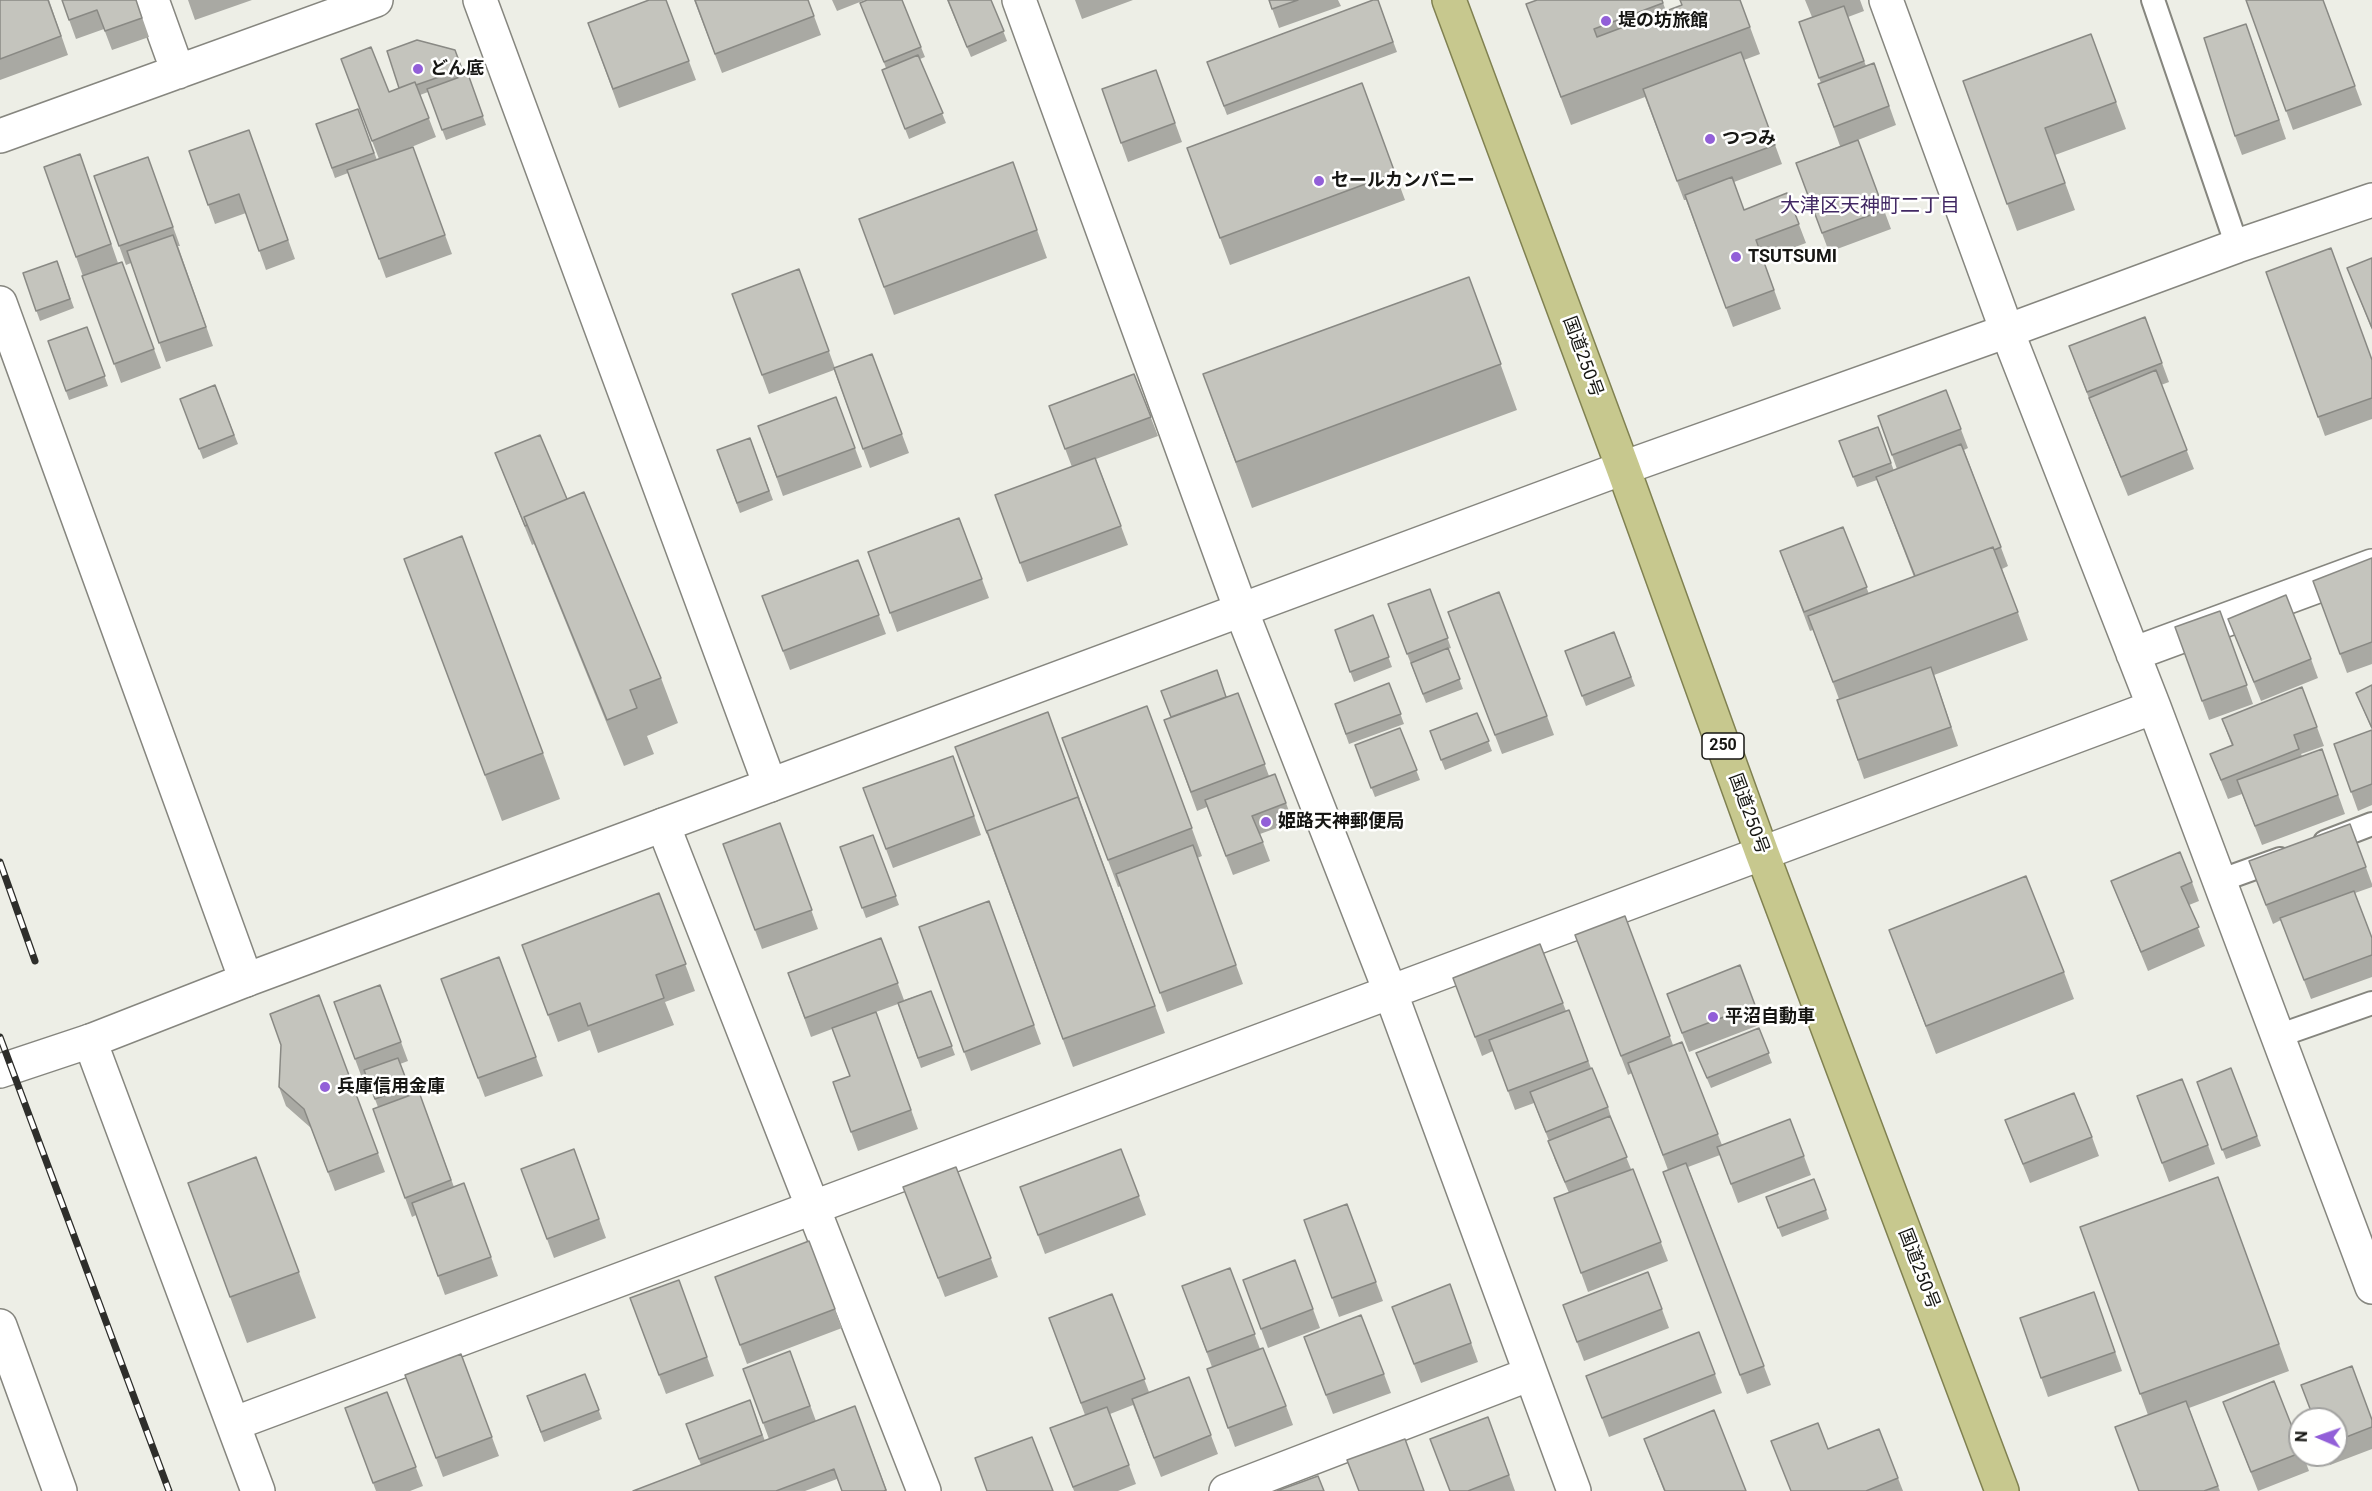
<!DOCTYPE html>
<meta charset="utf-8">
<style>
body{margin:0}
#map{position:relative;width:2372px;height:1491px;overflow:hidden;background:#edeee6;font-family:Roboto,sans-serif}
canvas{display:block}
.north{position:absolute;left:2288px;top:1407px;width:60px;height:60px;box-sizing:border-box;background:#fffffe;border:2px solid #a2a2a0;border-radius:50%;rotate:272deg;font-size:16px;font-weight:700;line-height:24px;text-align:center;color:#161613}
.north::after{content:'';display:block;margin:auto;width:21px;height:27px;background:#925fd8;clip-path:polygon(50% 0,100% 100%,50% 72%,0 100%)}
</style>
<div id="map">
<canvas width="2372" height="1491"></canvas>
<div class="north">N</div>
</div>
<script>
const ctx = document.querySelector('canvas').getContext('2d');
ctx.lineJoin = 'round';
const poly = rows => new Path2D(rows.map(r => 'M' + r).join(''));
function trace(path, color, width, dash) { ctx.strokeStyle = color; ctx.lineWidth = width; ctx.lineCap = dash ? 'butt' : 'round'; ctx.setLineDash(dash || []); ctx.stroke(path); }
function paint(path, color) { ctx.fillStyle = color; ctx.fill(path, 'evenodd'); }
function drawText(font, color, halo, rows, align = 'center') {
  ctx.font = font + ' Roboto,"Noto Sans JP",sans-serif'; ctx.lineWidth = 5; ctx.setLineDash([]); ctx.textBaseline = 'middle'; ctx.strokeStyle = halo; ctx.fillStyle = color; for (const [text, x, y, turn = 0] of rows) {
    ctx.save(); ctx.translate(x, y); ctx.rotate((+turn || 0) * Math.PI / 180); ctx.textAlign = isNaN(turn) ? turn : align; if (halo) ctx.strokeText(text, 0, 0); ctx.fillText(text, 0, 0); ctx.restore();
  }
}
const service = poly([
 [2153,0,2237,246],
 [2325,842,2372,824],
 [2219,881,2280,859],
 [2278,1036,2372,1003]
]);
const minor = poly([
 [152,0,178,72],
 [480,0,770,785],
 [1019,0,1241,610,1390,991,1574,1491],
 [1886,0,2007,331,2154,707,2372,1287],
 [0,136,376,0],
 [0,303,246,980],
 [2133,654,2372,566],
 [663,825,924,1491],
 [90,1041,258,1491],
 [0,1326,60,1491],
 [233,1424,2154,707],
 [1226,1491,1530,1374]
]);
const tertiary = poly([
 [0,1071,90,1041,246,980,1623,468,2007,331,2237,246,2372,200]
]);
const trunk = poly([
 [1449,0,1623,468,1762,853,2002,1491]
]);
const rail = poly([
 [0,862,35,961],
 [0,1037,169,1491]
]);
const wall = poly([
 [0,0,49,0,68,55,0,80],
 [62,0,136,0,149,37,112,50,104,29,76,39],
 [188,0,252,0,195,20],
 [666,0,696,80,619,108,588,23],
 [694,0,808,0,821,35,722,73],
 [832,0,865,0,837,11],
 [902,0,925,57,920,59,946,123,909,139,882,70,886,68,864,12],
 [947,0,991,0,1007,41,971,57],
 [1075,0,1133,0,1082,19],
 [1269,0,1338,0,1341,6,1279,28],
 [1378,0,1397,52,1227,115,1207,62],
 [1662,0,1666,11,1740,0,1760,54,1744,60,1782,164,1734,182,1744,210,1787,193,1806,243,1763,259,1781,309,1733,327,1686,200,1684,200,1645,97,1571,125,1526,4],
 [1805,0,1860,0,1864,11,1848,17,1866,66,1874,63,1896,125,1858,140,1891,229,1829,252,1796,163,1840,146,1818,84,1821,83,1799,22,1812,17],
 [2246,0,2323,0,2362,105,2293,130],
 [2091,34,2126,129,2055,155,2075,210,2017,231,1963,81],
 [2253,43,2286,139,2242,155,2235,136],
 [455,50,464,76,468,74,486,125,446,140,428,92,420,95,436,137,399,152,413,147,452,254,386,278,348,173,335,178,316,124,358,109,377,160,379,159,348,78,389,92,399,88],
 [1156,70,1182,142,1128,162,1102,89],
 [249,130,295,259,266,270,246,213,215,224,189,151],
 [1187,148,1395,173,1405,200,1230,265],
 [80,154,118,263,122,262,161,368,121,383,44,167],
 [148,157,180,246,178,246,213,346,166,362,131,263,126,265,94,176],
 [1013,162,1047,258,894,315,859,219],
 [2372,258,2372,330,2347,268],
 [57,261,74,308,40,321,23,273],
 [799,269,835,368,872,354,909,453,870,468,834,370,769,394,732,294],
 [2266,272,2372,360,2372,419,2325,436],
 [1469,277,1517,410,1252,508,1203,374],
 [2145,317,2169,382,2161,385,2194,469,2128,496,2096,417,2069,346],
 [87,327,108,386,69,400,48,341],
 [1134,374,1158,436,1096,459,1128,545,1027,582,995,495,1072,467,1049,406],
 [215,385,238,444,203,459,180,399],
 [1946,390,1968,448,1964,450,2008,566,2002,569,2028,640,1934,675,1958,746,1864,779,1837,700,1839,699,1813,630,1810,631,1787,570,1843,527,1869,594,1914,577,1877,480,1857,487,1839,441,1878,427,1894,471,1897,469,1878,416],
 [836,397,862,467,783,496,758,426],
 [750,438,773,500,740,513,717,450],
 [495,453,661,678,678,723,647,736,654,754,624,766,534,544,532,545],
 [959,518,989,598,897,632,868,552],
 [2372,558,2372,664,2347,673,2313,581],
 [404,559,543,753,560,799,502,821],
 [858,560,886,634,790,670,762,596],
 [1430,589,1451,648,1448,649,1463,689,1426,703,1388,604],
 [2220,611,2253,704,2209,720,2175,627],
 [1448,612,1547,716,1554,735,1502,754],
 [1373,615,1392,667,1354,682,1335,630],
 [2228,619,2311,659,2318,678,2261,701],
 [1614,632,1635,686,1586,706,1565,651],
 [1389,683,1404,724,1349,744,1335,704],
 [2372,685,2372,730,2356,693],
 [2302,687,2324,746,2301,754,2302,756,2322,749,2345,814,2262,845,2242,794,2228,799,2210,754,2232,746,2222,719],
 [1238,693,1269,776,1286,803,1293,822,1260,834,1270,861,1233,875,1207,807,1197,811,1164,720],
 [1147,706,1202,856,1197,858,1243,984,1167,1012,1121,886,1118,887,1062,738],
 [1048,712,1165,1033,1073,1067,955,747],
 [1477,713,1492,751,1445,770,1430,731],
 [1400,728,1420,780,1375,797,1355,745],
 [2372,730,2372,805,2358,811,2334,744],
 [953,756,981,835,893,868,863,788],
 [780,823,818,929,762,949,723,844],
 [2350,824,2372,884,2372,887,2355,893,2372,938,2372,977,2311,999,2281,920,2273,924,2249,861],
 [873,835,899,905,866,918,840,847],
 [2111,881,2192,882,2199,901,2189,905,2205,946,2148,971],
 [659,893,695,991,665,1002,674,1025,598,1053,590,1030,558,1042,522,945],
 [989,901,1041,1044,971,1071,919,927],
 [1625,916,1673,1045,1682,1042,1722,1145,1790,1119,1811,1175,1738,1203,1720,1155,1688,1167,1771,1385,1747,1394,1663,1172,1668,1170,1632,1073,1628,1075,1575,935],
 [1889,930,2064,972,2074,999,1936,1054],
 [881,938,904,1000,931,991,955,1055,921,1068,898,1004,876,1012,918,1129,858,1151,833,1082,850,1076,832,1029,811,1037,788,973],
 [1540,944,1566,1011,1569,1010,1591,1068,1608,1107,1614,1127,1631,1169,1633,1169,1668,1261,1588,1292,1554,1198,1569,1193,1555,1160,1549,1141,1534,1103,1515,1110,1493,1051,1482,1056,1453,978],
 [499,957,543,1076,485,1097,441,979],
 [1740,965,1762,1024,1689,1052,1667,994],
 [380,985,408,1061,400,1064,412,1095,419,1092,454,1187,464,1183,498,1276,445,1295,416,1215,412,1217,373,1109,378,1107,366,1076,362,1078,334,1002],
 [319,995,385,1172,335,1191,311,1128,286,1106,279,1087],
 [1759,1028,1772,1063,1711,1088,1696,1053],
 [2231,1068,2261,1146,2226,1159,2197,1082],
 [2137,1096,2208,1145,2215,1164,2169,1182],
 [2005,1120,2092,1137,2099,1156,2030,1183],
 [574,1149,606,1238,554,1258,521,1169],
 [1121,1149,1146,1215,1045,1254,1020,1187],
 [256,1157,316,1318,247,1343,188,1183],
 [956,1167,998,1277,945,1297,903,1187],
 [2218,1177,2289,1371,2189,1408,2220,1491,2139,1491,2148,1415,2080,1227],
 [1766,1197,1826,1210,1829,1219,1782,1237],
 [1347,1204,1383,1301,1339,1317,1304,1220],
 [809,1241,842,1328,747,1364,715,1277],
 [1295,1260,1320,1328,1268,1348,1243,1280],
 [1230,1268,1260,1349,1286,1406,1293,1425,1235,1447,1207,1369,1212,1367,1182,1286],
 [1648,1272,1669,1328,1584,1361,1563,1305],
 [679,1280,714,1376,666,1394,630,1298],
 [1450,1284,1478,1362,1421,1383,1392,1307],
 [2094,1292,2122,1371,2048,1397,2020,1318],
 [1112,1294,1149,1392,1189,1377,1218,1454,1161,1477,1133,1405,1110,1414,1136,1484,1118,1491,1074,1491,1050,1428,1085,1415,1049,1318],
 [1699,1332,1722,1393,1609,1437,1586,1376],
 [790,1351,816,1421,855,1406,887,1491,842,1491,837,1479,805,1491,633,1491,701,1465,686,1424,750,1400,765,1441,769,1439,743,1369],
 [461,1354,499,1456,443,1477,405,1375],
 [1311,1356,1384,1374,1391,1393,1333,1414],
 [585,1374,602,1419,544,1442,527,1396],
 [387,1392,423,1486,410,1491,376,1491,345,1408],
 [2223,1402,2300,1447,2300,1455,2303,1455,2309,1471,2258,1491],
 [1488,1417,1515,1491,1449,1491],
 [2336,1419,2372,1420,2372,1449,2330,1465,2327,1455,2336,1455],
 [1644,1439,1746,1491,1664,1491],
 [1828,1449,1898,1478,1903,1491,1790,1491]
]);
const building = poly([
 [0,0,48,0,61,36,0,59,0,0],
 [62,0,136,0,142,18,105,31,97,10,69,20,62,0],
 [649,0,666,0,689,61,613,89,588,23,649,0],
 [695,0,808,0,814,16,715,54,695,0],
 [867,0,902,0,921,47,884,62,860,3,867,0],
 [948,0,991,0,1004,31,967,47,948,0],
 [1269,0,1298,0,1272,9,1269,0],
 [1373,0,1378,0,1393,42,1224,106,1207,62,1373,0],
 [1537,0,1662,0,1663,3,1594,29,1597,37,1682,5,1680,0,1740,0,1750,27,1561,97,1526,4,1537,0],
 [2246,0,2323,0,2355,86,2286,111,2246,0],
 [1844,6,1864,61,1819,78,1799,22,1844,6],
 [2246,24,2279,120,2235,136,2204,38,2246,24],
 [2091,34,2116,102,2045,128,2065,183,2007,204,1963,81,2091,34],
 [417,40,455,50,462,69,416,85,415,82,399,88,387,51,417,40],
 [371,47,389,92,415,82,429,118,372,141,341,59,371,47],
 [1741,52,1775,145,1677,181,1643,89,1741,52],
 [918,55,943,113,905,129,882,70,918,55],
 [1874,63,1889,106,1834,127,1818,84,1874,63],
 [1156,70,1175,123,1121,143,1102,89,1156,70],
 [468,74,483,116,442,130,427,89,468,74],
 [1362,83,1395,173,1220,238,1187,148,1362,83],
 [358,109,374,153,332,168,316,124,358,109],
 [249,130,288,240,259,251,239,194,208,205,189,151,249,130],
 [1858,140,1884,210,1822,233,1796,163,1858,140],
 [413,147,445,235,379,259,347,170,413,147],
 [80,154,111,244,76,257,44,167,80,154],
 [148,157,173,227,119,246,94,176,148,157],
 [1013,162,1037,230,884,287,859,219,1013,162],
 [1732,177,1744,210,1787,193,1799,224,1756,240,1774,290,1726,308,1685,195,1732,177],
 [173,235,206,327,159,343,127,251,173,235],
 [2331,248,2372,360,2372,398,2318,417,2266,272,2331,248],
 [2372,258,2372,328,2347,268,2372,258],
 [57,261,70,299,36,311,23,273,57,261],
 [122,262,154,349,114,364,82,276,122,262],
 [799,269,829,351,762,375,732,294,799,269],
 [1469,277,1501,364,1236,462,1203,374,1469,277],
 [2145,317,2162,363,2087,392,2069,346,2145,317],
 [87,327,105,376,66,391,48,341,87,327],
 [872,354,902,434,863,449,834,368,872,354],
 [2156,370,2187,450,2121,477,2089,398,2156,370],
 [1134,374,1151,417,1065,449,1049,406,1134,374],
 [215,385,234,435,199,449,180,399,215,385],
 [1946,390,1961,429,1892,455,1878,416,1946,390],
 [836,397,855,448,777,477,758,426,836,397],
 [1878,427,1891,463,1853,477,1839,441,1878,427],
 [540,435,567,499,524,517,527,525,525,526,495,453,540,435],
 [750,438,769,491,737,503,717,450,750,438],
 [1961,444,2001,547,1994,550,1993,547,1915,576,1876,477,1961,444],
 [1095,458,1121,526,1020,563,995,495,1095,458],
 [584,492,661,678,630,690,637,708,607,720,524,517,584,492],
 [959,518,982,579,890,613,868,552,959,518],
 [1843,527,1867,587,1804,612,1780,551,1843,527],
 [462,536,543,753,485,775,404,559,462,536],
 [1993,547,2018,612,1833,682,1808,616,1993,547],
 [2372,558,2372,642,2340,654,2313,581,2372,558],
 [858,560,879,615,783,651,762,596,858,560],
 [1430,589,1448,638,1407,654,1388,604,1430,589],
 [1499,592,1547,716,1495,735,1448,612,1499,592],
 [2286,595,2311,659,2254,682,2228,619,2286,595],
 [2220,611,2247,685,2202,701,2175,627,2220,611],
 [1373,615,1389,657,1350,672,1335,630,1373,615],
 [1614,632,1631,677,1582,696,1565,651,1614,632],
 [1448,648,1460,679,1423,694,1411,663,1448,648],
 [1931,667,1951,727,1858,760,1837,700,1931,667],
 [1217,670,1226,697,1171,717,1161,691,1217,670],
 [1389,683,1401,714,1346,734,1335,704,1389,683],
 [2372,685,2372,728,2356,693,2372,685],
 [2302,687,2317,727,2294,735,2299,749,2221,780,2210,754,2233,745,2222,719,2302,687],
 [1238,693,1265,764,1191,792,1164,720,1238,693],
 [1147,706,1192,828,1108,860,1062,738,1147,706],
 [1048,712,1079,799,1078,797,987,831,987,833,955,747,1048,712],
 [1477,713,1489,741,1441,760,1430,731,1477,713],
 [1400,728,1417,770,1371,788,1355,745,1400,728],
 [2372,730,2372,784,2351,792,2334,744,2372,730],
 [2322,749,2338,795,2255,826,2237,780,2322,749],
 [953,756,974,816,886,849,863,788,953,756],
 [1275,774,1286,803,1252,816,1263,842,1226,856,1205,800,1275,774],
 [1078,797,1155,1006,1063,1039,987,831,1078,797],
 [780,823,812,910,755,930,723,844,780,823],
 [2350,824,2366,867,2266,905,2249,861,2350,824],
 [873,835,896,896,862,908,840,847,873,835],
 [1193,845,1236,965,1160,993,1116,874,1193,845],
 [2180,852,2192,882,2181,887,2199,927,2141,952,2111,881,2180,852],
 [2026,876,2064,972,1926,1026,1889,930,2026,876],
 [2354,891,2372,938,2372,955,2304,980,2280,918,2354,891],
 [659,893,686,964,656,975,664,998,588,1026,580,1003,548,1015,522,945,659,893],
 [989,901,1034,1025,964,1052,919,927,989,901],
 [1625,916,1670,1036,1621,1056,1575,935,1625,916],
 [881,938,898,983,805,1018,788,973,881,938],
 [1540,944,1563,1003,1475,1037,1453,978,1540,944],
 [499,957,536,1057,478,1078,441,979,499,957],
 [1740,965,1755,1005,1682,1033,1667,994,1740,965],
 [380,985,401,1042,355,1059,334,1002,380,985],
 [931,991,952,1046,918,1058,898,1003,931,991],
 [319,995,378,1153,328,1172,304,1109,279,1087,281,1045,270,1014,319,995],
 [1569,1010,1588,1061,1508,1091,1489,1040,1569,1010],
 [876,1012,911,1110,851,1132,833,1082,850,1076,832,1028,876,1012],
 [1759,1028,1769,1053,1707,1078,1696,1053,1759,1028],
 [1682,1042,1718,1134,1663,1155,1628,1063,1682,1042],
 [398,1058,409,1087,375,1099,364,1070,398,1058],
 [1592,1068,1608,1107,1546,1132,1530,1092,1592,1068],
 [2231,1068,2257,1136,2222,1150,2197,1082,2231,1068],
 [2182,1079,2208,1145,2162,1163,2137,1096,2182,1079],
 [419,1092,451,1180,405,1198,373,1109,419,1092],
 [2074,1093,2092,1137,2023,1164,2005,1120,2074,1093],
 [1610,1116,1627,1157,1565,1182,1548,1141,1610,1116],
 [1790,1119,1804,1156,1731,1184,1717,1147,1790,1119],
 [574,1149,599,1219,547,1239,521,1169,574,1149],
 [1121,1149,1139,1196,1038,1235,1020,1187,1121,1149],
 [256,1157,299,1272,230,1297,188,1183,256,1157],
 [1686,1163,1764,1366,1740,1375,1663,1172,1686,1163],
 [956,1167,991,1258,938,1278,903,1187,956,1167],
 [1633,1169,1661,1242,1581,1273,1554,1198,1633,1169],
 [2218,1177,2279,1344,2140,1394,2080,1227,2218,1177],
 [1814,1179,1826,1210,1778,1228,1766,1197,1814,1179],
 [464,1183,491,1257,438,1276,412,1203,464,1183],
 [1347,1204,1376,1282,1332,1298,1304,1220,1347,1204],
 [809,1241,835,1309,740,1345,715,1277,809,1241],
 [1295,1260,1313,1309,1261,1329,1243,1280,1295,1260],
 [1230,1268,1255,1334,1207,1352,1182,1286,1230,1268],
 [1648,1272,1662,1309,1577,1342,1563,1305,1648,1272],
 [679,1280,707,1357,659,1375,630,1298,679,1280],
 [1450,1284,1471,1343,1414,1364,1392,1307,1450,1284],
 [2094,1292,2115,1352,2041,1378,2020,1318,2094,1292],
 [1112,1294,1145,1379,1081,1403,1049,1318,1112,1294],
 [1361,1315,1384,1374,1326,1395,1304,1337,1361,1315],
 [1699,1332,1715,1374,1602,1418,1586,1376,1699,1332],
 [1263,1348,1286,1406,1228,1428,1207,1369,1263,1348],
 [790,1351,810,1406,763,1423,743,1369,790,1351],
 [461,1354,492,1437,436,1458,405,1375,461,1354],
 [2352,1366,2372,1420,2372,1427,2336,1441,2336,1419,2314,1419,2301,1385,2352,1366],
 [585,1374,599,1410,541,1432,527,1396,585,1374],
 [1189,1377,1211,1435,1154,1458,1132,1399,1189,1377],
 [2274,1381,2300,1447,2300,1453,2251,1472,2223,1402,2274,1381],
 [387,1392,416,1467,373,1483,345,1408,387,1392],
 [750,1400,762,1435,699,1459,686,1424,750,1400],
 [2186,1401,2218,1486,2204,1491,2139,1491,2115,1427,2186,1401],
 [855,1406,886,1490,884,1491,842,1491,834,1469,776,1491,633,1491,855,1406],
 [1107,1407,1129,1465,1073,1487,1050,1428,1107,1407],
 [1714,1410,1746,1491,1665,1491,1644,1439,1714,1410],
 [1488,1417,1509,1475,1468,1491,1450,1491,1430,1439,1488,1417],
 [1818,1423,1828,1449,1879,1429,1898,1478,1866,1491,1791,1491,1771,1441,1818,1423],
 [1032,1437,1053,1491,987,1491,975,1458,1032,1437],
 [1405,1439,1424,1491,1359,1491,1347,1460,1405,1439],
 [1318,1476,1324,1491,1277,1491,1318,1476]
]);
const markers = [
 [1606,21,6,"#925fd8"],
 [418,69,6,"#925fd8"],
 [1710,139,6,"#925fd8"],
 [1319,181,6,"#925fd8"],
 [1736,257,6,"#925fd8"],
 [1266,822,6,"#925fd8"],
 [1713,1017,6,"#925fd8"],
 [325,1087,6,"#925fd8"]
];
const shields = [
 [1723,746,42]
];
const shieldNames = [
 ["250",1723,746]
];
const poiNames = [
 ["堤の坊旅館",1618,21],
 ["どん底",430,69],
 ["つつみ",1722,139],
 ["セールカンパニー",1331,181],
 ["TSUTSUMI",1748,257],
 ["姫路天神郵便局",1278,822],
 ["平沼自動車",1725,1017],
 ["兵庫信用金庫",337,1087]
];
const streetNames = [
 ["国道250号",1582,357,70],
 ["国道250号",1748,814,70],
 ["国道250号",1918,1269,69]
];
const neighbourhoodNames = [
 ["大津区天神町二丁目",1870,207]
];
trace(service, '#86867f', 26);
trace(minor, '#86867f', 36);
trace(tertiary, '#86867f', 36);
trace(trunk, '#808151', 36);
trace(service, '#fff', 22);
trace(minor, '#fff', 33);
trace(tertiary, '#fff', 33);
trace(trunk, '#c7c88e', 33);
trace(rail, '#2e2e2b', 7);
trace(rail, '#fffffe', 4.5, [14]);
paint(wall, '#a9a9a3');
paint(building, '#c4c4bd');
trace(building, '#898984', 1.5);
for (const [x, y, r, color] of markers) { const dot = new Path2D(); dot.arc(x, y, r, 0, 2 * Math.PI); ctx.fillStyle = color; ctx.fill(dot); trace(dot, '#fffffe', 2); }
for (const [x, y, w] of shields) { const box = new Path2D(); box.roundRect(x - w / 2, y - 13, w, 26, 4.5); ctx.fillStyle = '#fffffe'; ctx.fill(box); trace(box, '#161613', 1.5); }
drawText('bold 16px', '#161613', null, shieldNames);
drawText('bold 18px', '#161613', '#fffffe', poiNames, 'left');
drawText('18px', '#161613', '#fffffe', streetNames);
drawText('20px', '#412863', '#fffffe', neighbourhoodNames);
</script>
